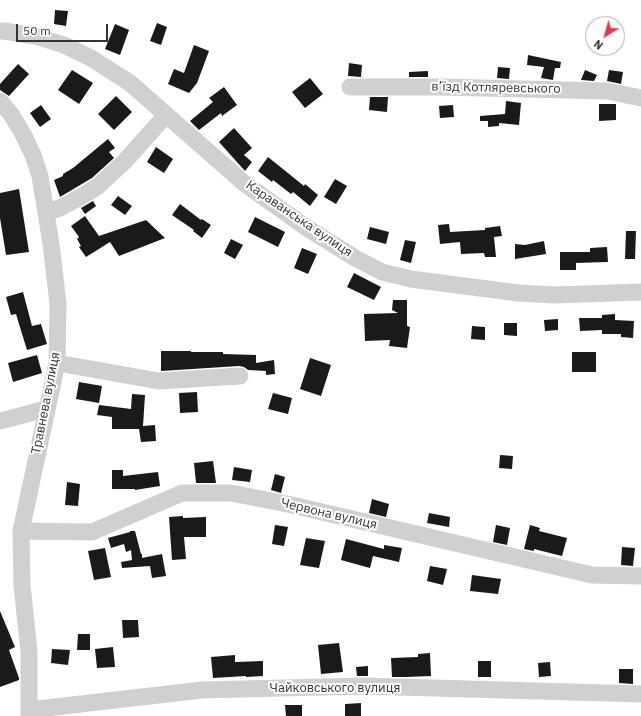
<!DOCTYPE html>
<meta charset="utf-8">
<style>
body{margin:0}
#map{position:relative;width:641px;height:716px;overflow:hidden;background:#fff;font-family:"IBM Plex Sans",sans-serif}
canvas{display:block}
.north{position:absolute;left:585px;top:16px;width:40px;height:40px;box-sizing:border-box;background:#fff;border:1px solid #adadad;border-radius:50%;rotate:217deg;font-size:11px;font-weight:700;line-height:16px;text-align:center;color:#333}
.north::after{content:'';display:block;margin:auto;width:14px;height:18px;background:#e63946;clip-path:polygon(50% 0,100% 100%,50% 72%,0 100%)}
.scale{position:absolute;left:16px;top:24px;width:92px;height:18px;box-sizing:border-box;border:2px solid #333;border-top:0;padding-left:5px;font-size:12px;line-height:14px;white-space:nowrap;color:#333;-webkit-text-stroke:3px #fff;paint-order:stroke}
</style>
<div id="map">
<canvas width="641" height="716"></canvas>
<div class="north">N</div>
<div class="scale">50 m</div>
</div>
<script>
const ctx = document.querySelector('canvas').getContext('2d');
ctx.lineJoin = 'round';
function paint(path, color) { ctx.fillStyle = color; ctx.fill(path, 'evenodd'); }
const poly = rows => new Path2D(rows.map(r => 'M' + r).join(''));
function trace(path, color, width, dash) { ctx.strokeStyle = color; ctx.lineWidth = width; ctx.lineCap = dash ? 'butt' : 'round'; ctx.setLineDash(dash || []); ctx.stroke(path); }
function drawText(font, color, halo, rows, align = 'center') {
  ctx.font = font + ' "IBM Plex Sans",sans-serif'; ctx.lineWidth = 4; ctx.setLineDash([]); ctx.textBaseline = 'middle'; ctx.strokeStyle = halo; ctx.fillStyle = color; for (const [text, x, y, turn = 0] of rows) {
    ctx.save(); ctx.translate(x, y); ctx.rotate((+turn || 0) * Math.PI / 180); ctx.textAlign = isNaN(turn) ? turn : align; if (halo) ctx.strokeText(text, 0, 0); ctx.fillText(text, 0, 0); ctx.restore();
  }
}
const building = poly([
 [55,10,68,11,66,26,54,24],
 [157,23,167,27,161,45,150,41],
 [115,24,129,30,120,55,105,49],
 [194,45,209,51,197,83,189,93,168,84,174,69,184,73],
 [528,55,561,62,560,68,555,68,553,80,541,78,544,67,527,65],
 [349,63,362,65,361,77,348,76],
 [18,64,29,74,9,96,0,90,0,84],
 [498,67,510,68,509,79,497,78],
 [72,70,93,83,79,104,58,90],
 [585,70,597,75,594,81,581,80],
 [609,70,623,72,621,84,607,81],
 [428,71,428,77,409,77,409,72],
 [310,78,323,94,305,108,292,92],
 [224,87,237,105,222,116,221,113,199,130,190,121,213,102,209,98],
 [116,96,132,112,114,130,98,114],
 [370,97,388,97,387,112,369,110],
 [506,101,521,103,519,125,499,123,499,126,488,127,488,121,480,121,480,116,505,114],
 [599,104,616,104,616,120,599,121],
 [41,105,51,119,40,127,30,113],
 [453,105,454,117,440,118,439,106],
 [234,128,252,148,244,155,252,162,245,171,219,142],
 [108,139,115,148,109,152,114,158,92,178,60,197,54,180,63,176,63,174,73,168],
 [156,147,173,159,164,173,147,162],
 [268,157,304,186,305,184,318,195,310,206,293,192,291,194,273,180,272,182,258,171],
 [335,179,347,186,336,204,324,197],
 [19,189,29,252,6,255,0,218,0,193],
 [118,196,132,206,125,215,111,205],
 [93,201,96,206,85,214,81,208],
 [180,204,201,220,202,219,211,225,202,238,193,231,194,230,172,215],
 [85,216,99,236,146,220,165,238,119,256,110,242,86,257,79,247,81,246,77,239,79,237,71,226],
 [255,217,285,232,278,247,248,232],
 [449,224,450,232,485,230,485,228,500,226,502,236,494,237,496,257,485,257,484,253,461,254,460,242,440,244,438,225],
 [370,227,389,232,386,244,367,239],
 [626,231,636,231,635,259,625,259],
 [231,239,243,245,235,259,224,253],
 [405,240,416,242,411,263,400,260],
 [544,241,546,254,515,259,515,244,525,245],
 [607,247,608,262,576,263,576,270,560,270,560,252,590,252,590,248],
 [302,248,317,254,308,274,294,268],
 [354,273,381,287,374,300,347,287],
 [23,292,32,326,41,324,47,344,27,350,16,314,11,315,6,297],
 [393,300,407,300,407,326,410,327,407,348,389,346,390,340,365,341,364,314,398,313,392,310],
 [615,314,615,320,634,321,633,338,621,337,621,334,602,334,602,330,580,331,579,318,602,318,602,315],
 [558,319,558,330,545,331,544,320],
 [504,323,517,323,517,336,504,335],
 [472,326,485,327,485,340,471,339],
 [161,351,191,351,191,352,223,352,223,354,256,355,256,363,274,360,275,374,266,375,266,371,248,370,244,367,239,366,161,371],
 [572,352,596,352,596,372,572,372],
 [37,355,42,373,13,382,8,363],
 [310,358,331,365,321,396,300,389],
 [79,382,102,386,99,403,76,399],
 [197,392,198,412,180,413,179,393],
 [273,393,292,398,288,414,268,409],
 [132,394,145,395,143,426,155,425,156,441,141,442,139,429,112,429,112,417,97,415,99,405,131,409],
 [500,455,513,456,512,469,499,468],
 [213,461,216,483,196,483,194,463],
 [234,467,252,470,250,482,232,480],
 [112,470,123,470,123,476,158,472,160,486,135,490,135,489,112,489],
 [275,474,285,477,281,493,271,490],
 [67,482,80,484,78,506,65,505],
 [372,499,389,504,386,517,369,513],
 [429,513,450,517,449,527,427,523],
 [183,516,183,518,206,517,206,537,184,537,186,559,172,560,169,517],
 [275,525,288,527,284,546,272,544],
 [496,525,510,528,507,545,493,542],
 [530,525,540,528,539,531,567,538,562,556,534,549,534,551,524,549],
 [130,531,135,531,141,554,142,554,142,558,162,554,166,576,152,578,150,566,122,568,121,562,132,560,131,550,126,552,124,544,111,548,108,538,130,532],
 [306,538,325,541,319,568,300,565],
 [346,539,384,549,384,545,402,548,399,562,373,556,370,568,341,560],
 [622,547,635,548,633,566,621,565],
 [105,548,111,577,94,580,88,551],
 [430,566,447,569,443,585,427,581],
 [472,575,501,579,498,594,470,591],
 [0,611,15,647,9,650,19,678,19,680,0,687],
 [122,620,138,620,139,637,123,638],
 [78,634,90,634,90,650,77,650],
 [339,643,343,672,321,674,318,645],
 [113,647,115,667,97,668,95,649],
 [52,649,70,650,68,665,51,663],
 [430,653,431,676,406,677,392,677,391,658,418,657,418,654],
 [235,655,235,662,263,661,263,676,246,677,246,676,213,678,211,657],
 [478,661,491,661,491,677,478,677],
 [550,662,551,676,539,677,538,663],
 [368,666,368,676,357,676,356,667],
 [619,669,633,669,633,684,619,683],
 [361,703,361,716,345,716,345,704],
 [285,705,302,705,302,716,286,716]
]);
const minor = poly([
 [0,31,4,31,35,36,64,45,91,58,130,83,244,183,307,228,355,258,382,272,411,279,518,293,555,295,641,292],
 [350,87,441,87,607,91,641,98],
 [0,101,11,114,23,134,33,155,40,176,51,244,58,303,57,363,21,531,22,585,29,652,29,716],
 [46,212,60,208,84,195,98,186,125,161,166,115],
 [57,363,159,381,240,376],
 [0,421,46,409],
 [21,531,92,532,182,493,231,493,292,505,592,575,641,576],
 [29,710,202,690,364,686,641,694]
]);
const streetNames = [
 ["в’їзд Котляревського",496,88,1],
 ["Караванська вулиця",299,219,34],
 ["Травнева вулиця",46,403,-79],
 ["Червона вулиця",329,514,13],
 ["Чайковського вулиця",335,688]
];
paint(building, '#1a1a1a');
trace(minor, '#d0d0d0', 17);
drawText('13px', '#333', '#fff', streetNames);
</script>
